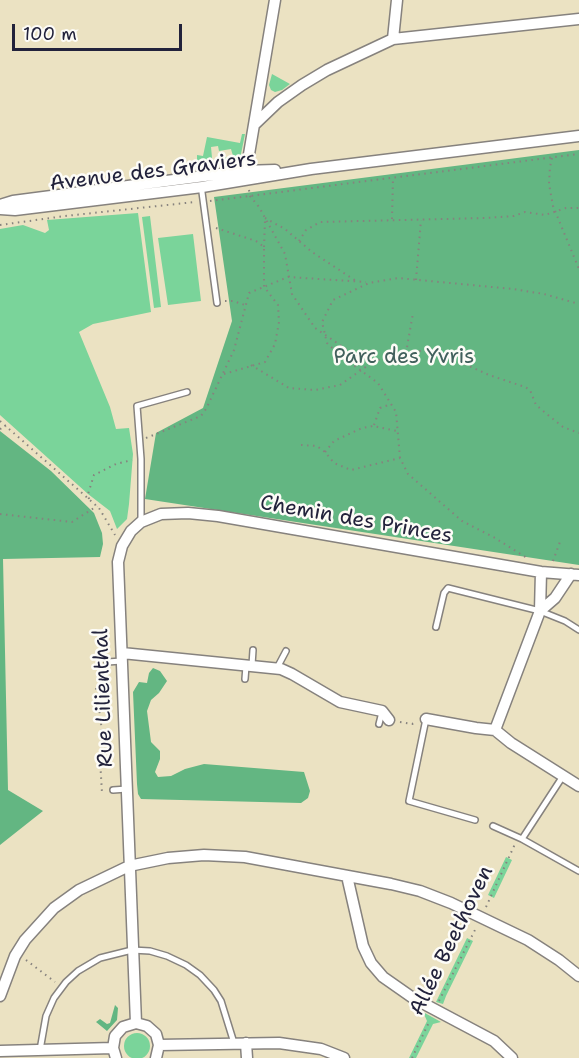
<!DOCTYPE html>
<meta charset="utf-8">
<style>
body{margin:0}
#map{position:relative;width:579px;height:1058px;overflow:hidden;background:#ebe2c2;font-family:"Shantell Sans",sans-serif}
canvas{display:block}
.scale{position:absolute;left:12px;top:24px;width:170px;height:27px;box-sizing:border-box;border:3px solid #22223b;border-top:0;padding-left:8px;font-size:18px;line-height:21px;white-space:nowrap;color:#22223b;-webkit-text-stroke:4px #fdfcf7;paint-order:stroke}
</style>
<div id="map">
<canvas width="579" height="1058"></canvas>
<div class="scale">100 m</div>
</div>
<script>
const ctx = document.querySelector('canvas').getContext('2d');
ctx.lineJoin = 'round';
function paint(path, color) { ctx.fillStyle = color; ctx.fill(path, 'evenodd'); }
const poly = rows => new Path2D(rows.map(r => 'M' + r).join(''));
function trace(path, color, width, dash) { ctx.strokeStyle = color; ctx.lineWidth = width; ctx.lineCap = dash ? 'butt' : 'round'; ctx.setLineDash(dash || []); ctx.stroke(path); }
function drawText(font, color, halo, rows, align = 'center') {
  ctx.font = font + ' "Shantell Sans",sans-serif'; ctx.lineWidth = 5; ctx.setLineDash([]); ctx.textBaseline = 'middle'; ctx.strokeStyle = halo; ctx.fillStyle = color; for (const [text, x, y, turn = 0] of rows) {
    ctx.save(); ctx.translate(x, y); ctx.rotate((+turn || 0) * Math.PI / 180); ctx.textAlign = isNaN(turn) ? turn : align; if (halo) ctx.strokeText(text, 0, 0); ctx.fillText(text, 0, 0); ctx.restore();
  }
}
const green = poly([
 [272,74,290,84,282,90,275,92,271,90,269,85],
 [242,134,245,134,240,159,234,164,220,166,219,159,233,156,231,149,219,151,218,146,211,147,213,168,197,170,197,155,203,156,207,137,240,143],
 [138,213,151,312,93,324,79,332,110,407,116,429,129,428,133,454,129,504,127,519,117,529,110,511,88,494,0,415,0,229,23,225,45,233,49,230,47,220],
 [150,216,161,307,154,308,142,217],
 [193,234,201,301,168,305,158,238],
 [506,857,512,860,494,898,488,895],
 [467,938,473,941,446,996,443,1004,436,1002],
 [423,1012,441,1022,433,1024,416,1058,409,1058,427,1021],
 '124 1046a13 13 0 1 1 26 0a13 13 0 1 1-26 0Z'
]);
const forest = poly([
 [579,150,579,565,145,499,156,433,203,408,232,321,214,197],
 [0,431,51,471,94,513,102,533,103,544,100,557,3,559,8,790,43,811,0,845],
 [153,668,160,671,167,681,159,693,151,700,147,711,151,742,160,751,160,759,155,772,158,777,171,776,185,769,204,764,304,772,310,791,308,798,301,803,141,799,138,794,137,784,133,692,139,682,147,683,149,673],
 [115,1005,118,1008,117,1020,107,1031,96,1022,100,1019,107,1024,110,1023]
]);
const path = poly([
 [552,158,550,167,549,184,553,206,579,269],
 [249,190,250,196,259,207,285,254,292,294,315,328,349,351,374,361,415,351,432,351,449,357,489,375,525,387,530,390,536,405,548,415,563,427,579,433],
 [210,201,579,154],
 [265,218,285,229,312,252,356,281],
 [392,219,393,178],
 [0,225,65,216,195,202],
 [216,228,256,241,264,247,264,288],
 [299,241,306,230,320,222,485,218,514,216,525,212,545,215,566,208,579,208],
 [264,247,265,221],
 [416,280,421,220],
 [225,301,233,301,245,305],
 [406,353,413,313],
 [251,365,289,388,315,390,340,385,374,361],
 [224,374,265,362,275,344,279,322,278,305,265,288],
 [0,421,99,508,115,535],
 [374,425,380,408,391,404],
 [0,429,6,426],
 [146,438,201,416,206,409,234,350,249,293,288,277,366,282],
 [301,445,317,446,325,452,334,463,351,470,400,458,408,474,462,521,495,538,527,558],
 [325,452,334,441,362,428,373,426,397,431],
 [400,458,396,412,391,404,378,383,341,356,327,343,322,322,333,300,369,283,398,278,513,289,544,294,579,304],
 [89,499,88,494,94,475,116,464,132,460],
 [0,514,72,522,97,506],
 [553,561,561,539],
 [96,688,101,721,102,749,100,759,102,793],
 [400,722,412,724,417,722],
 [486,907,515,844],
 [26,960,55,982],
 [439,1001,477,926],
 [412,1058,430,1020]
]);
const lane = poly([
 [201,185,217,303],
 [141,521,141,459,137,406,187,392],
 [436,627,444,593,448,588,540,611,565,621,579,630],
 [107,662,122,661],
 [252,665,253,650],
 [277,668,286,651],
 [245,679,246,666],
 [426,719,409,801,475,820],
 [379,724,382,712],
 [113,790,127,789],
 [493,826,522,839,579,871],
 [522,839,563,776],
 [40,1050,46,1016,54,998,66,982,78,971,100,958,132,950,150,951,167,956,186,965,200,975,214,990,221,1001,234,1043]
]);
const street = poly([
 [393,39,397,0],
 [255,124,278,102,302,85,327,70,393,39,579,19],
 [245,178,275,0],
 [0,205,13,201,243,171,275,170],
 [0,209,15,210,202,187,311,169,579,136],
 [540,611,555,598,571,574],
 [122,653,281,669,292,674,340,702,382,711,389,720],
 [426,719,476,728,495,730,511,743,579,786],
 [495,730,540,611,541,572],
 [347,876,363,946,371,963,383,977,413,998,494,1041,512,1058],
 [0,996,15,956,25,940,54,908,79,890,129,866,168,858,204,855,245,857,391,884,420,891,451,903,528,940,559,960,579,976],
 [136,1023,118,562,122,546,131,531,141,522,161,514,188,513,218,516,541,572,579,575],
 [246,1043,247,1058],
 [159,1045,279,1043,321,1049,344,1058],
 [0,1051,113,1048],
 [116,1058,113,1048,115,1036,123,1027,136,1023,147,1026,156,1034,159,1045,156,1058]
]);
const streetNames = [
 ["Avenue des Graviers",153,172,-7],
 ["Chemin des Princes",356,520,10],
 ["Rue Lilienthal",104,698,-92],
 ["Allée Beethoven",452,941,-64]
];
const parkNames = [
 ["Parc des Yvris",404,358]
];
paint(green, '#7ad49a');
paint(forest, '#63b682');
trace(lane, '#86827e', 8);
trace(street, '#86827e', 13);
trace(path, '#86827e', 2, [1.5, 4.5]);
trace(lane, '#fff', 5);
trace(street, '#fff', 10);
drawText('21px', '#22223b', '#fdfcf7', streetNames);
drawText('21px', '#41605c', '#fdfcf7', parkNames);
</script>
